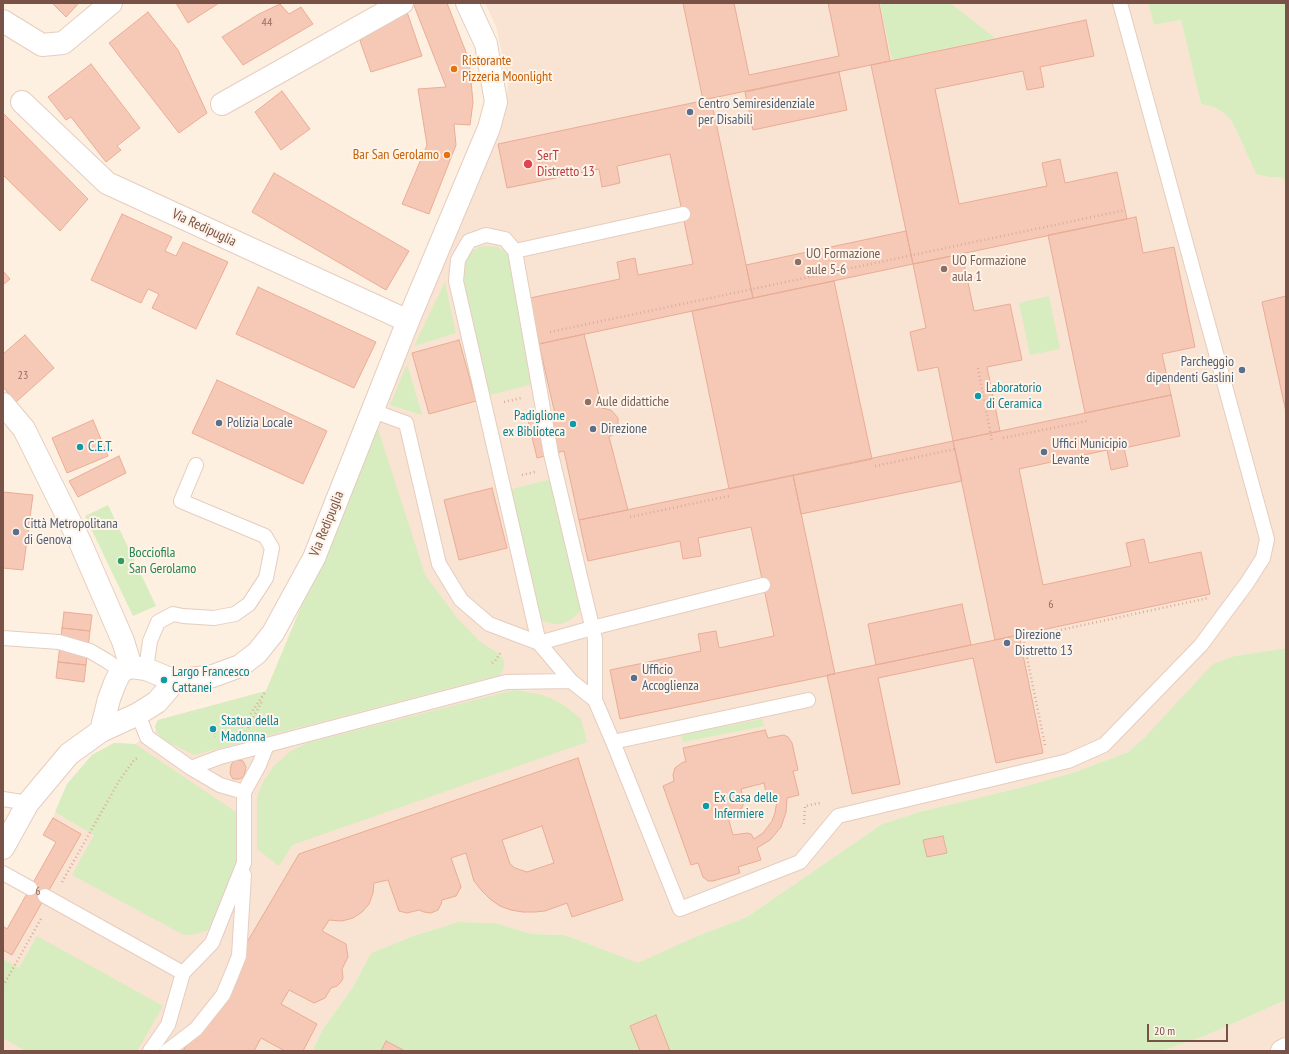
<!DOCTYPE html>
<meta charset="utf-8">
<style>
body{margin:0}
#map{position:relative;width:1289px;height:1054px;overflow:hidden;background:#fef0e1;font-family:"PT Sans Narrow",sans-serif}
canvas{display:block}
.frame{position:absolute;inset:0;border:4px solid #785246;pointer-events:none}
.scale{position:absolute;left:1147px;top:1024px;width:81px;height:18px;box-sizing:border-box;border:2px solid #785246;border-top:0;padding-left:5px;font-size:12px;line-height:14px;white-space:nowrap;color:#785246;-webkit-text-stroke:3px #fff4ea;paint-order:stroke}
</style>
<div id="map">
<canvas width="1289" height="1054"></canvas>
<div class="frame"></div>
<div class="scale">20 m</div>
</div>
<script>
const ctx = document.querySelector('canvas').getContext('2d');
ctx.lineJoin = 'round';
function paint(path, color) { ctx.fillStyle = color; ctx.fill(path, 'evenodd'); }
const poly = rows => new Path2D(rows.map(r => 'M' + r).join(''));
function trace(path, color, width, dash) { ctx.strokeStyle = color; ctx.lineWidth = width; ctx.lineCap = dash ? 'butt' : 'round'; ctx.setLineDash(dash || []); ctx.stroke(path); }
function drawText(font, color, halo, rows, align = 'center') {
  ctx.font = font + ' "PT Sans Narrow",sans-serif'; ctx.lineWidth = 4; ctx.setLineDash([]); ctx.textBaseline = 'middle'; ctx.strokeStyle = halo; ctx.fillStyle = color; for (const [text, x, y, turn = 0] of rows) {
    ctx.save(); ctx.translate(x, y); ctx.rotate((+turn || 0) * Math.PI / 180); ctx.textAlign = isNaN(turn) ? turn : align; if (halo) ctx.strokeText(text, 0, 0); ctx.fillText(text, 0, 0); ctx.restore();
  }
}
const residential = poly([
 [485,3,1148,3,1154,25,1181,20,1201,104,1214,107,1224,113,1232,121,1256,174,1268,177,1280,177,1286,181,1286,648,1235,656,1128,752,1075,772,1019,788,919,812,882,824,747,917,695,937,638,964,565,935,532,934,495,923,458,922,413,936,371,953,353,987,323,1029,312,1051,3,1051,3,926,7,929,56,842,43,835,53,818,67,784,92,755,114,743,135,744,156,731,155,726,158,720,266,691,505,113,508,84,496,26],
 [1286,1000,1286,1051,1162,1051,1207,1035]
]);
const green = poly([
 [880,3,950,3,995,38,892,60],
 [1148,3,1286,3,1286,181,1280,177,1268,177,1256,174,1232,121,1224,113,1214,107,1201,104,1181,20,1154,25],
 [487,246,498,247,506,252,511,257,533,384,490,395,463,277,462,269,466,259,471,252,479,247],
 [445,282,456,333,414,346],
 [1049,296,1060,349,1030,355,1019,303],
 [407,364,422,415,390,405],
 [377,426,425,575,458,619,479,641,499,654,504,661,504,667,500,675,194,755,162,739,156,731,155,726,158,720,266,691],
 [552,479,582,606,578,613,570,620,561,624,553,624,541,620,536,616,508,490],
 [108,505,156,606,133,616,85,516],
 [1286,648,1286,1000,1207,1035,1162,1051,312,1051,323,1029,353,987,371,953,413,936,458,922,495,923,532,934,565,935,638,963,695,937,747,917,882,824,919,812,1019,788,1075,772,1128,752,1145,737,1213,664,1235,656],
 [514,690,539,694,555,700,566,707,581,719,587,742,292,845,279,866,257,849,257,797,263,782,274,766,291,751,307,743],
 [762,719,764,726,683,742,681,735],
 [114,743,135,744,236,812,239,823,236,866,208,930,197,934,184,935,72,875,94,835,55,812,67,784,92,755],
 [37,936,163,1006,137,1051,25,1051,3,1038,3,959,19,968]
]);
const building = poly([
 [52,3,79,3,66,17,52,3],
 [176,3,219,3,188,23,176,3],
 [413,3,447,3,469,60,473,102,470,125,454,124,456,145,429,214,402,204,427,145,418,89,446,87,413,3],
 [683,3,734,3,749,75,839,56,828,3,879,3,890,61,703,100,683,3],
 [280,4,289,14,301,7,313,24,243,65,222,37,259,14,280,4],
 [405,6,422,56,371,72,360,41,387,15,405,6],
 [148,12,178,50,207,113,179,133,109,43,148,12],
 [1086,20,1094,56,1040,67,1044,87,1027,90,1023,71,935,89,959,204,1047,186,1042,163,1060,159,1065,183,1117,172,1127,219,913,264,871,65,1086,20],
 [91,64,140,128,117,146,121,150,106,162,71,117,66,120,48,97,91,64],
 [839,72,847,110,753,130,745,92,839,72],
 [282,91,310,129,281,150,255,112,282,91],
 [711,99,753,298,539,344,530,298,620,279,617,262,635,258,638,275,693,264,670,154,617,166,620,183,602,187,599,169,507,188,498,144,711,99],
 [3,113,88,199,60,231,3,175,3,113],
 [274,173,409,251,386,290,252,212,274,173],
 [122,214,172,237,165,251,176,256,183,242,228,262,196,329,152,308,159,294,148,289,141,303,91,280,122,214],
 [1136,217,1143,253,1174,247,1195,347,1162,354,1171,395,1085,413,1048,235,1136,217],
 [906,231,913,264,753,298,746,265,906,231],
 [962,254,974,311,1010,304,1022,360,987,367,1000,431,953,441,938,367,918,371,910,332,926,328,913,264,962,254],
 [3,271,10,279,3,285,3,271],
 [834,281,872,459,729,489,692,311,834,281],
 [258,287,376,342,354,388,236,334,258,287],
 [1286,296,1286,412,1262,302,1286,296],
 [584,334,602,408,611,410,618,418,618,428,614,434,609,437,628,510,579,520,564,451,537,458,528,420,555,414,539,344,584,334],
 [25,335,54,368,16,402,3,387,3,354,25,335],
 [459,340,476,401,429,414,412,353,459,340],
 [217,380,327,431,303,484,192,433,217,380],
 [1171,395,1180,436,1124,448,1128,466,1111,470,1107,450,1019,469,1043,585,1131,566,1126,543,1144,539,1149,563,1201,552,1210,594,995,640,953,441,1171,395],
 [93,420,108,456,67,473,52,438,93,420],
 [953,441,962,481,801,514,793,475,953,441],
 [119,456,126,473,78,497,69,481,119,456],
 [793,475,835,674,620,719,610,670,701,651,698,634,716,631,719,648,774,636,751,527,698,538,701,556,683,559,680,541,588,561,579,520,793,475],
 [492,488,507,548,459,560,444,500,492,488],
 [3,492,33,495,23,570,3,568,3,492],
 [962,604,971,645,876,665,868,624,962,604],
 [64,612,92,615,90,631,62,628,64,612],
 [62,628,90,631,86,665,58,662,62,628],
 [1019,635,1043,753,996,763,973,658,878,678,900,784,852,794,827,675,1019,635],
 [58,662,86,665,84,682,56,678,58,662],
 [765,730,768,738,784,735,788,737,792,743,798,770,793,771,799,795,787,798,786,812,781,827,770,840,757,848,761,860,738,867,740,873,713,881,708,881,703,877,698,863,691,865,663,786,674,781,673,775,675,768,683,762,686,762,683,748,765,730],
 [764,783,767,797,773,801,777,801,775,813,772,821,763,833,754,839,751,834,747,833,733,835,727,814,735,812,742,808,744,802,741,789,764,783],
 [578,758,623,900,572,917,567,903,545,911,535,912,523,912,511,910,500,906,490,899,482,891,474,881,466,853,451,858,461,887,456,896,442,900,441,904,438,910,431,913,424,912,419,910,407,913,399,911,388,880,374,883,373,893,369,904,362,912,353,918,342,921,329,920,322,931,346,944,348,957,342,969,343,978,341,982,337,986,331,988,325,998,314,1003,289,990,281,1004,317,1024,303,1051,285,1051,261,1038,254,1051,183,1051,299,854,578,758],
 [542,826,554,863,527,872,515,868,510,864,502,840,542,826],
 [235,760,243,761,246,767,244,776,240,779,233,779,230,774,231,765,235,760],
 [53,818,81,834,12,955,3,950,3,926,7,929,56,842,43,835,53,818],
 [943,836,947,853,927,857,923,840,943,836],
 [656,1015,670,1051,640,1051,630,1026,656,1015],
 [386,1041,405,1051,381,1051,386,1041]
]);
const path = poly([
 [550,332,1125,210],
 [978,368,992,441],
 [504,402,521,398],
 [1003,438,1087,421],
 [875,466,955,449],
 [522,475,535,472],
 [630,517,729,496],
 [492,663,495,661,501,652],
 [248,728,262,701],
 [213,729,215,737],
 [241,731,241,728,266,691],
 [1045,745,1023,638,1208,598],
 [804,824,805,806,820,803],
 [62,882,119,781,134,760,139,757],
 [3,986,42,917]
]);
const lane = poly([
 [515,251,683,214],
 [373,411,406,423,439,564,461,600,489,624,539,643,592,628,763,585],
 [3,638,59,642,90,651,107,661,121,671],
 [146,669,150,641,158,622,173,614,183,616,214,618,235,614,249,604,266,578,272,548,265,536,181,501,196,465],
 [571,681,539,643,456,281,458,260,469,241,486,235,505,239,515,251,551,454,595,639,595,700],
 [138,714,147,737,191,768,220,785,244,792],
 [613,742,808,700],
 [191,768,220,757,267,745],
 [3,799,28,803],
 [3,873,30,888],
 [45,896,183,973],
 [150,1051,168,1025,183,973,212,943,244,863,244,792,259,765,267,745,506,682,571,681,595,700,613,742,680,909,800,862,838,816,1068,761,1104,745,1201,645,1247,583,1263,558,1267,539,1120,3],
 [167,1051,196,1029,223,995,231,976,239,956,244,875]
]);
const street = poly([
 [3,21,42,45,63,43,111,3],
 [22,102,107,183,408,321],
 [222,104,402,3],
 [3,404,24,429,80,542,123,641,131,667],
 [175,681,213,676,240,666,257,653,273,633,314,558,408,321,489,128,496,102,486,44,467,3],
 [3,848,28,803,69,754,101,731,138,714,157,702,175,681,146,669,131,667,121,671,115,683,109,699,101,731],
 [1282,1051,1286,1049]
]);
const markers = [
 [454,69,4,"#e8710a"],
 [690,112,4,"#5c6f8a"],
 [447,155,4,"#e8710a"],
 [528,164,5,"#e0444e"],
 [798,262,4,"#8d6e63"],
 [944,269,4,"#8d6e63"],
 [1242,370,4,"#5c6f8a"],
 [978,396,4,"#0f9aa8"],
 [588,402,4,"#8d6e63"],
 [219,423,4,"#5c6f8a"],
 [573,424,4,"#0f9aa8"],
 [593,429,4,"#5c6f8a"],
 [80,447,4,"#0f9aa8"],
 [1044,452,4,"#5c6f8a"],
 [16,532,4,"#5c6f8a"],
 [121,561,4,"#2e9e5b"],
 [1007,643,4,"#5c6f8a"],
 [634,678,4,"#5c6f8a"],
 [164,680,4,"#0f9aa8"],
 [213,729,4,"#0f9aa8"],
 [706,806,4,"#0f9aa8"]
];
const numberNames = [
 ["44",267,23],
 ["23",23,376],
 ["6",1051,605],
 ["6",38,892]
];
const foodNames = [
 ["Ristorante",462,61],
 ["Pizzeria Moonlight",462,77],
 ["Bar San Gerolamo",439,155,"right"]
];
const serviceNames = [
 ["Centro Semiresidenziale",698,104],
 ["per Disabili",698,120],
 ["Parcheggio",1234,362,"right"],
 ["dipendenti Gaslini",1234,378,"right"],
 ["Polizia Locale",227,423],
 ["Direzione",601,429],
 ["Uffici Municipio",1052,444],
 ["Levante",1052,460],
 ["Città Metropolitana",24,524],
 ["di Genova",24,540],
 ["Direzione",1015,635],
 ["Distretto 13",1015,651],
 ["Ufficio",642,670],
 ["Accoglienza",642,686]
];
const healthNames = [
 ["SerT",537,156],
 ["Distretto 13",537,172]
];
const streetNames = [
 ["Via Redipuglia",204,228,25],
 ["Via Redipuglia",327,524,-68]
];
const educationNames = [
 ["UO Formazione",806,254],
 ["aule 5-6",806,270],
 ["UO Formazione",952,261],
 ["aula 1",952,277],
 ["Aule didattiche",596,402]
];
const cultureNames = [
 ["Laboratorio",986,388],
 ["di Ceramica",986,404],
 ["Padiglione",565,416,"right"],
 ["ex Biblioteca",565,432,"right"],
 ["C.E.T.",88,447],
 ["Largo Francesco",172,672],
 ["Cattanei",172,688],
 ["Statua della",221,721],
 ["Madonna",221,737],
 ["Ex Casa delle",714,798],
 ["Infermiere",714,814]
];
const leisureNames = [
 ["Bocciofila",129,553],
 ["San Gerolamo",129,569]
];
paint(residential, '#f9e3d2');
paint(green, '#d7edbf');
paint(building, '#f6c9b6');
trace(building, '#eaac95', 1);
trace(lane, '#e5cdbf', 16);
trace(street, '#e5cdbf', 24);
trace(path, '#dbac99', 2.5, [1, 3]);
trace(lane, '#fff', 14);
trace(street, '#fff', 22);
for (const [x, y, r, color] of markers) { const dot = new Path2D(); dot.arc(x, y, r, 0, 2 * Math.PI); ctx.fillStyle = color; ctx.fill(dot); trace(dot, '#fff4ea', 1.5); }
drawText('12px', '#987062', null, numberNames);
drawText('14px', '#c56008', '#fff4ea', foodNames, 'left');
drawText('14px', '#4e5e75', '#fff4ea', serviceNames, 'left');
drawText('14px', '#be3a42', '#fff4ea', healthNames, 'left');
drawText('14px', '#785246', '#fff4ea', streetNames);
drawText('14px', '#785e54', '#fff4ea', educationNames, 'left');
drawText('14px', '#0d838f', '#fff4ea', cultureNames, 'left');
drawText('14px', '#27864d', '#fff4ea', leisureNames, 'left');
</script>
